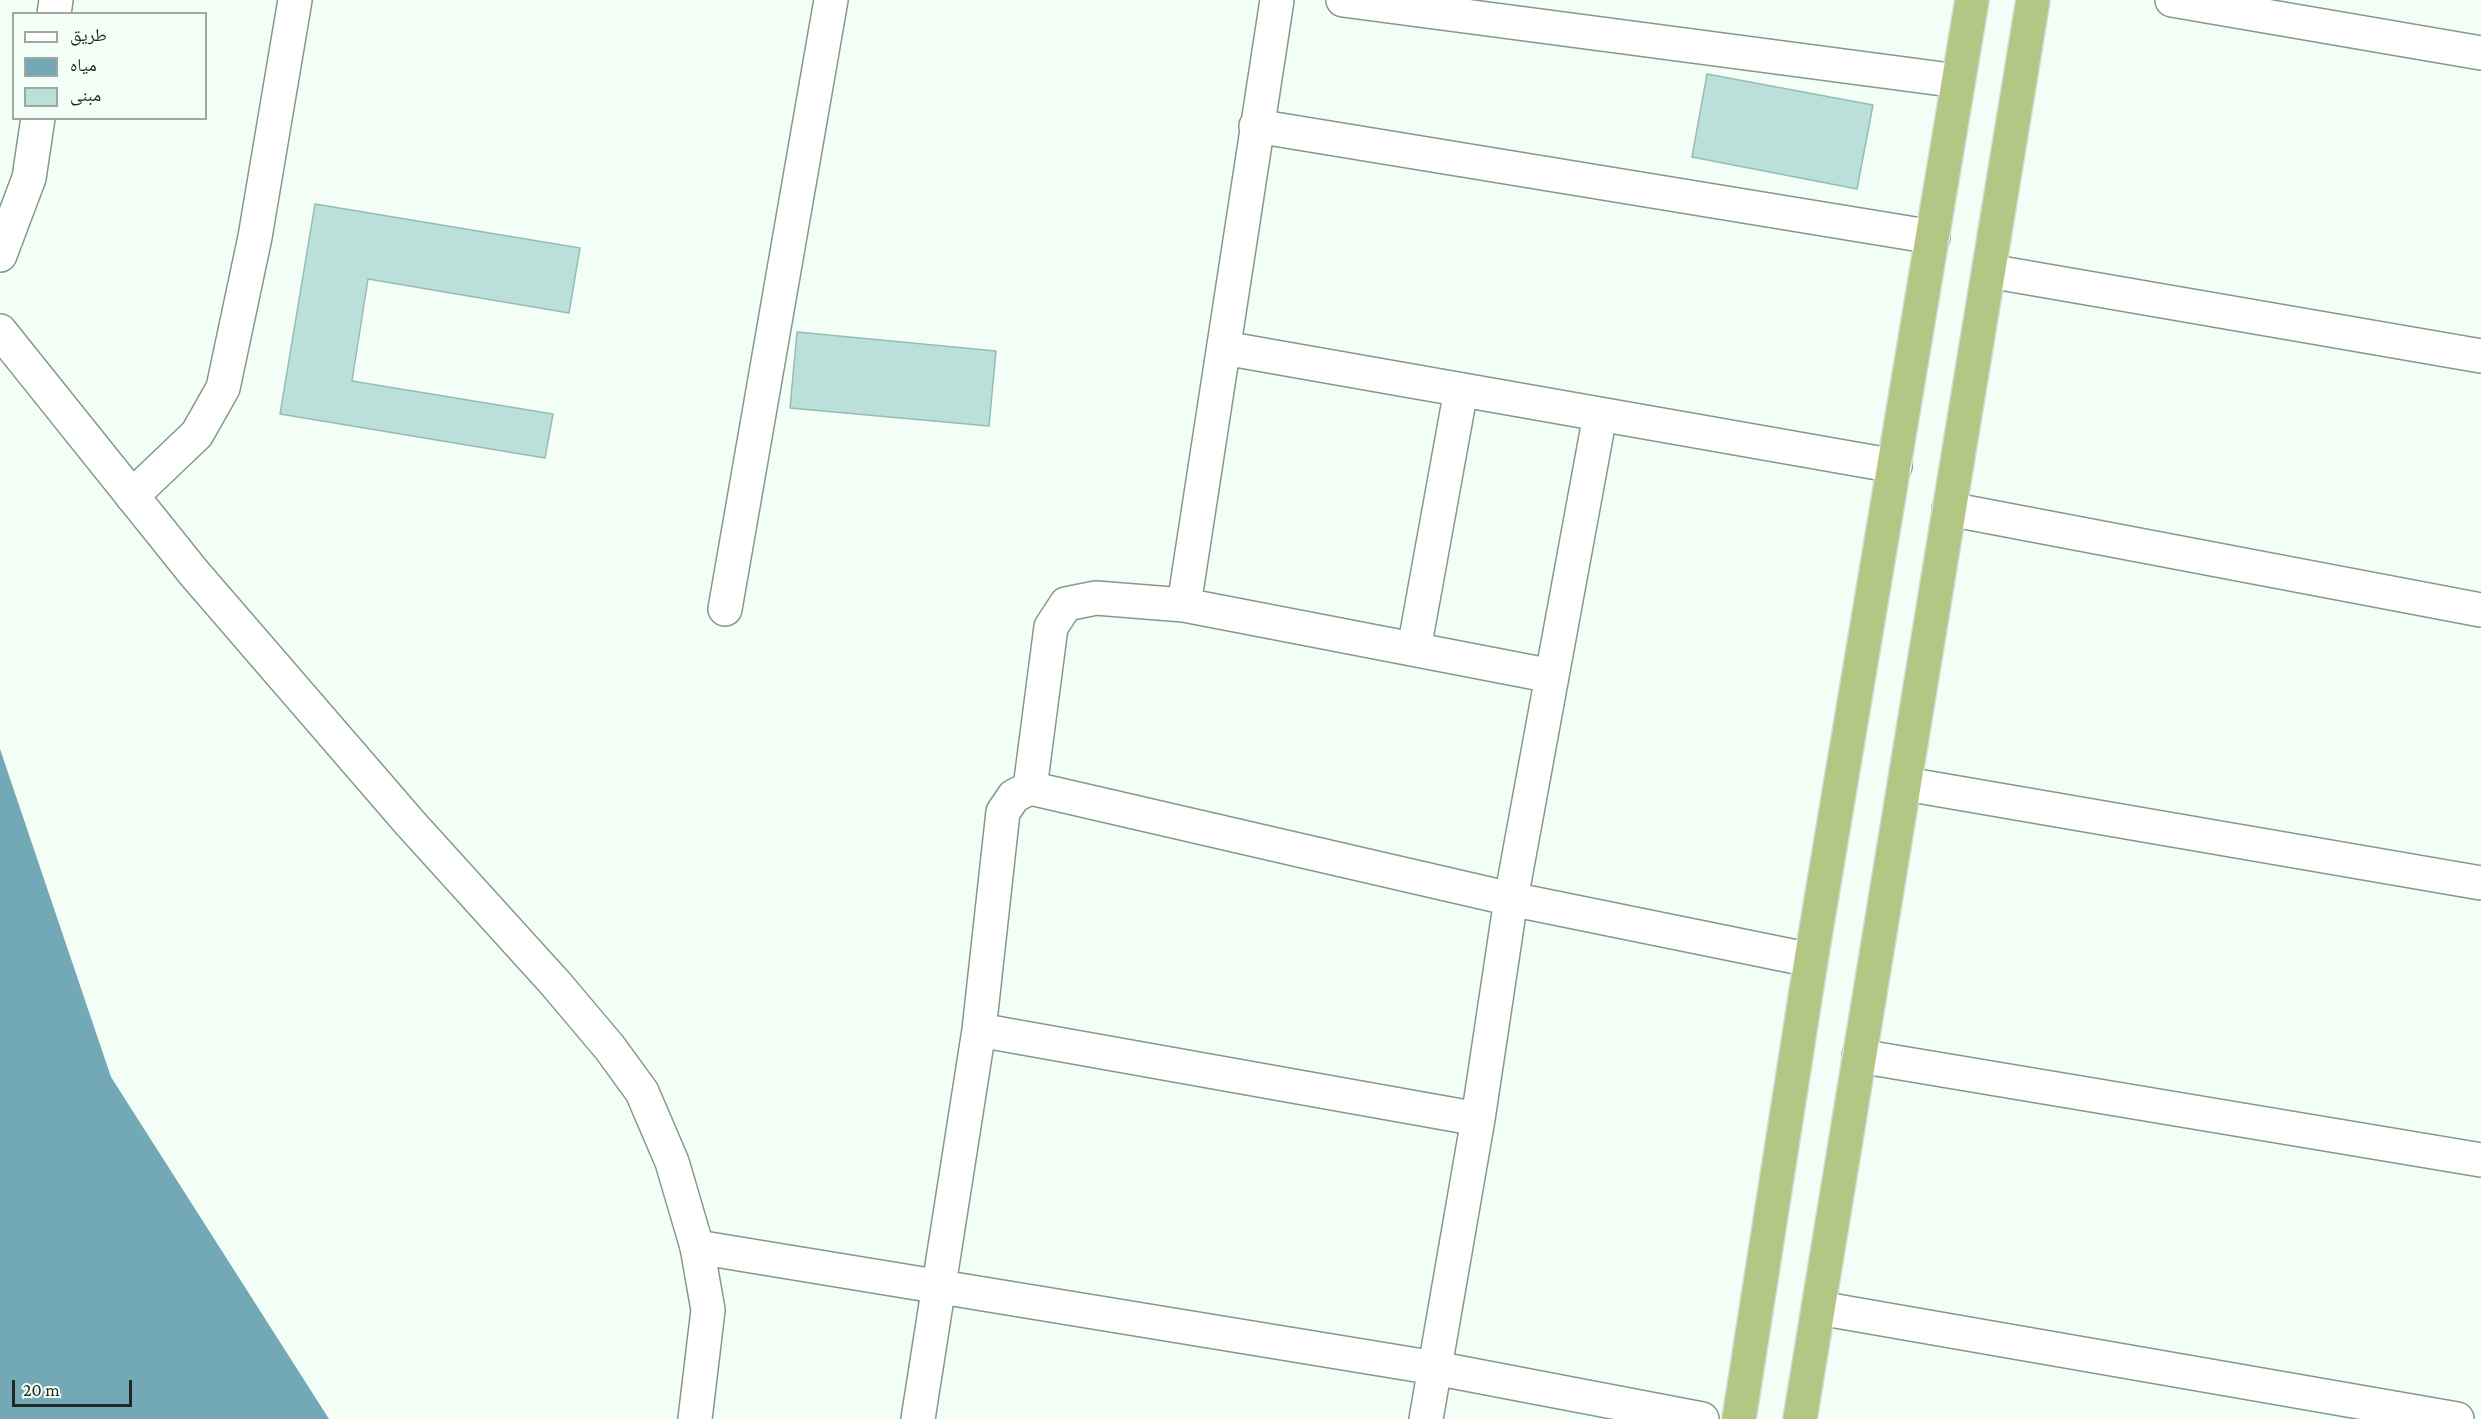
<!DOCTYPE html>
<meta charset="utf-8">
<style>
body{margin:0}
#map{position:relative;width:2481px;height:1419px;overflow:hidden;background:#f3fef6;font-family:"Crimson Pro","Noto Naskh Arabic",serif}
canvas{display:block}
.legend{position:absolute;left:12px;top:12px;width:195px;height:108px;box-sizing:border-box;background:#f3fef6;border:2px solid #9fa9a2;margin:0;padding:8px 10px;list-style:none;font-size:18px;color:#202a23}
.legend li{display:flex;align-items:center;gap:12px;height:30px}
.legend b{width:30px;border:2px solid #9fa9a2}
.scale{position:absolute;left:12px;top:1380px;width:120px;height:27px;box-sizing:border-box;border:3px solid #202a23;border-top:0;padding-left:8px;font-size:18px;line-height:21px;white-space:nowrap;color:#202a23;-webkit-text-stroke:4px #f3fef6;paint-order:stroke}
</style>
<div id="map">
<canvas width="2481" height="1419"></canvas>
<ul class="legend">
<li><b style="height:8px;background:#fff"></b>طريق</li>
<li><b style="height:16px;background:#73a9b7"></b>مياه</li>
<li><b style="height:16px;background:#bbdfd9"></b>مبنى</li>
</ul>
<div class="scale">20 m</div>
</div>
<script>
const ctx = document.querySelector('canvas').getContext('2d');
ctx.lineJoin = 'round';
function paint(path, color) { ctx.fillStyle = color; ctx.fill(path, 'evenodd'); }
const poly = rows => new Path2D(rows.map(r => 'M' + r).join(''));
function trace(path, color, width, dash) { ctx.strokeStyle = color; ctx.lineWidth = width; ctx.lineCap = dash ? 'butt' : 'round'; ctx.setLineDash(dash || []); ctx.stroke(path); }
const water = poly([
 [0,749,111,1077,329,1419,0,1419]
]);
const building = poly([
 [1707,74,1873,105,1857,189,1692,157,1707,74],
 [315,204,580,248,569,313,368,279,352,381,553,414,545,458,280,414,315,204],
 [797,332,996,351,989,426,790,408,797,332]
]);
const minor = poly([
 [1343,0,1958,81],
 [54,14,56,0],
 [1256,126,1933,237],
 [0,255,29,178,38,118],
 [1989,271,2481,356],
 [1224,348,1895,466],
 [132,496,197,434,223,388,255,237,295,0],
 [1949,509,2481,610],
 [1184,605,1277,0],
 [725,609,831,0],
 [1414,649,1461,390],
 [1906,784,2481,883],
 [1030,788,1051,627,1066,604,1096,598,1184,605,1552,676],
 [979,1030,1478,1119],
 [1859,1056,2481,1160],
 [697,1247,1435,1368,1702,1419],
 [1819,1308,2457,1419],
 [918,1419,979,1030,1003,812,1014,796,1030,788,1511,899,1811,960],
 [1426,1419,1478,1119,1511,899,1600,415]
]);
const tertiary = poly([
 [2172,0,2481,53],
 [0,331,194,573,410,823,556,984,610,1048,642,1092,672,1162,697,1247,708,1310,695,1419]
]);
const trunk = poly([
 [1739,1419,1811,960,1972,0],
 [1800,1419,2033,0]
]);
paint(water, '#73a9b7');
paint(building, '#bbdfd9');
trace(building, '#98bbb6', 1.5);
trace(minor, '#829b89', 36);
trace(tertiary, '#829b89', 36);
trace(trunk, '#d7d9d7', 36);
trace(minor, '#fff', 33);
trace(tertiary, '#fff', 33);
trace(trunk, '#b3c784', 33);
</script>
